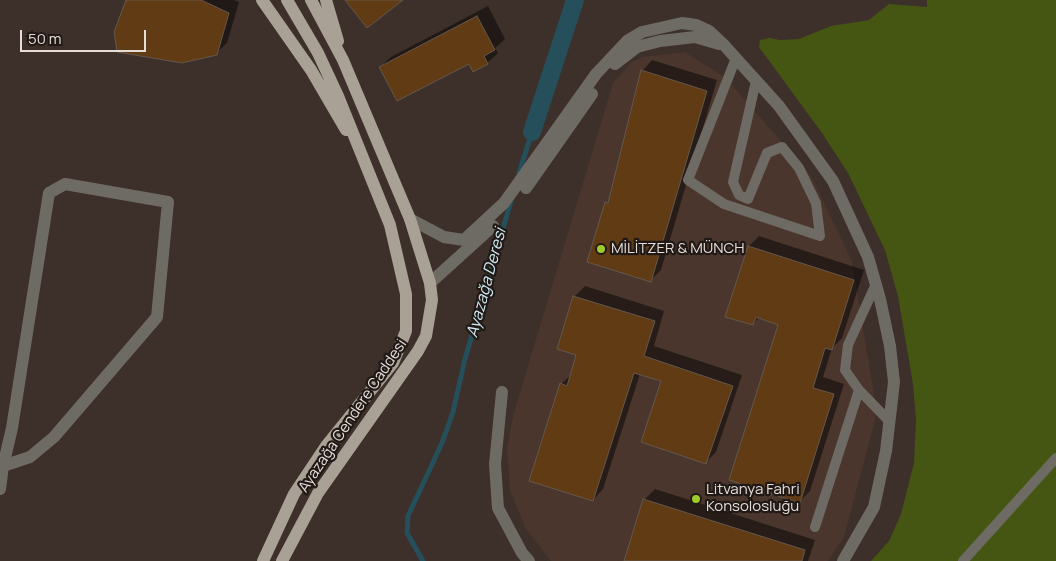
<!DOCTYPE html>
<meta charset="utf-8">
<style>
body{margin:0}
#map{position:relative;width:1056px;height:561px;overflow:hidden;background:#3d2f29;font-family:Manrope,sans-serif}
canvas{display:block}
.scale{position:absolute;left:20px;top:30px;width:126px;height:22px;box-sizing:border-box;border:2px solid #e6ddd9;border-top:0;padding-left:6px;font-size:15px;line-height:18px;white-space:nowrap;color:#e6ddd9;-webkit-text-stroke:4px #201916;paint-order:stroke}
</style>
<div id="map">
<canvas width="1056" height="561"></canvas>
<div class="scale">50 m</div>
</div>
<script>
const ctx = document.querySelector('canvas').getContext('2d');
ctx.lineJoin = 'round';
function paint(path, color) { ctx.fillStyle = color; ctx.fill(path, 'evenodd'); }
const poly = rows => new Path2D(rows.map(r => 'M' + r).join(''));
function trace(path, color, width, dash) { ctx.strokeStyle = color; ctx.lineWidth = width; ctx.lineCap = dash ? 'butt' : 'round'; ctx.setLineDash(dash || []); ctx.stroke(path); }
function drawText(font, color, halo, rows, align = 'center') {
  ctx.font = font + ' Manrope,sans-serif'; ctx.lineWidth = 4.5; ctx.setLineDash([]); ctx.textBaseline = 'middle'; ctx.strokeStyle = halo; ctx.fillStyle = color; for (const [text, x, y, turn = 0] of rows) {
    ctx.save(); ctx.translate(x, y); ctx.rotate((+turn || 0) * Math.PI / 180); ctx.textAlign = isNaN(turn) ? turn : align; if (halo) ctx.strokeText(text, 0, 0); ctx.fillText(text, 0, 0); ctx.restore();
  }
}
const built = poly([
 [685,52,726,78,811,176,852,261,877,413,844,537,828,561,551,561,526,529,510,491,507,448,513,416,613,83,632,62,642,57]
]);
const green = poly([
 [927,0,1056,0,1056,561,871,561,889,541,901,514,914,463,916,419,913,384,898,296,885,250,848,173,822,133,759,47,760,40,769,38,780,40,799,39,831,26,869,20,889,4,927,7]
]);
const shadow = poly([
 [127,0,234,0,239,2,227,43,216,53],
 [488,6,505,39,495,48,498,53,487,63,469,62,380,67,391,57],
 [652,60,717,80,661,270,651,280,606,203,611,199,642,71],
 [759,236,864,270,842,338,832,348,823,377,844,384,810,491,799,502,780,324,759,317,753,324,749,246],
 [585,286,664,311,654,346,742,375,716,452,706,462,663,380,640,374,603,489,593,500,561,384,572,374,578,354,574,297],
 [655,489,815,540,808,561,625,561,644,500]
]);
const stream = poly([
 [519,173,532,132],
 [423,561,407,533,408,516,442,443,453,412,465,359,511,201]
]);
const canal = poly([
 [532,132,575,0]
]);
const building = poly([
 [126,0,201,0,229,13,217,55,182,63,117,52,114,32,126,0],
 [345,0,403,0,367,28,345,0],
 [477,16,495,50,484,56,488,64,473,72,469,64,397,101,379,67,477,16],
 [641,70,707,91,651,282,587,262,605,202,608,203,641,70],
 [748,246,854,280,832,350,825,348,813,388,834,394,800,503,729,480,778,325,756,317,753,325,725,317,748,246],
 [573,296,655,321,644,356,733,386,706,464,641,442,661,381,634,373,593,501,529,481,560,383,567,386,576,355,557,349,573,296],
 [643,499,805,550,802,561,624,561,643,499]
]);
const service = poly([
 [736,58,688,180,724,204,820,236,816,203,799,168,782,147,767,153,748,199,739,195,733,182,756,81],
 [876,284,848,345,845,370,859,390,890,422],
 [815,527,859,390],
 [963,561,1056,458]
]);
const minor = poly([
 [615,64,637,47,660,41,695,37,719,44],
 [526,188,592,94],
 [410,219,444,237,464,240,504,203,596,74,627,41,642,32,682,23,696,25,709,31,724,45,779,106,833,181,868,257,880,299,890,346,894,382,886,451,874,507,843,561],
 [430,283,493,226],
 [502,392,495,464,498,508,522,553,529,561],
 [0,489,3,466,12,428,49,193,65,184,168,202,157,317,54,437,30,457,3,466]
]);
const primary = poly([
 [262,0,311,70,346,130],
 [326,0,338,41],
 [263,561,294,494,326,446,393,363,406,331,406,294,390,225,338,96,318,53,287,0],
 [282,561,318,493,418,351,426,336,432,300,430,283,410,219,343,60,311,0]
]);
const markers = [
 [601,249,5,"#9fca2d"],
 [696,499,5,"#9fca2d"]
];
const poiNames = [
 ["MİLİTZER & MÜNCH",611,249],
 ["Litvanya Fahri",706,490],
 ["Konsolosluğu",706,507]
];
const streetNames = [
 ["Ayazağa Cendere Caddesi",353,416,-56]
];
const waterNames = [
 ["Ayazağa Deresi",487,283,-75]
];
paint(built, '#4a362d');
paint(green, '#455612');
paint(shadow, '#0007');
trace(stream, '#254f5b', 5);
trace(canal, '#254f5b', 18);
paint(building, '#613b14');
trace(building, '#64584d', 1);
trace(service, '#6e6a64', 10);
trace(minor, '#6e6a64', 12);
trace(primary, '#a9a195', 12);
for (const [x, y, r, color] of markers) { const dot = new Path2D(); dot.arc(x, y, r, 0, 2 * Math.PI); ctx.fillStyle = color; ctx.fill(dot); trace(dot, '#201916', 2); }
drawText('15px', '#e6ddd9', '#201916', poiNames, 'left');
drawText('15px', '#e6ddd9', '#201916', streetNames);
drawText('italic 16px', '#cde9f1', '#201916', waterNames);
</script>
